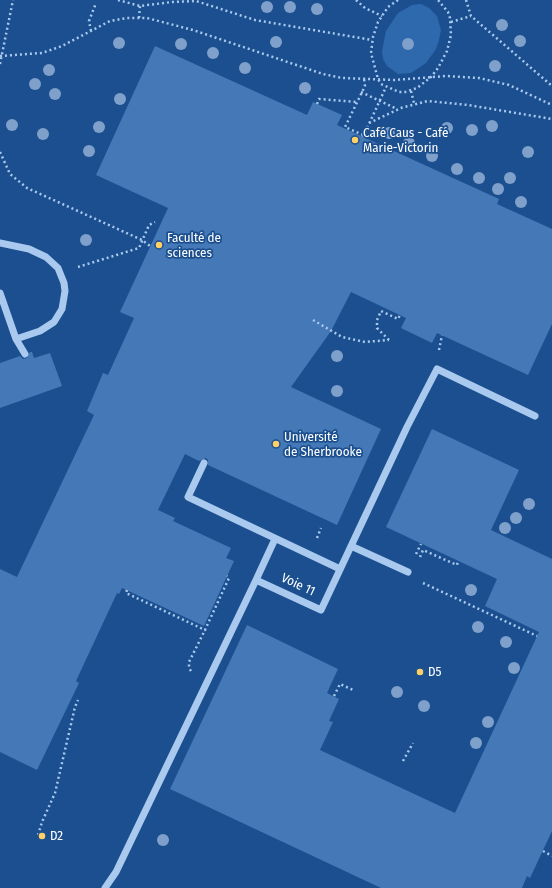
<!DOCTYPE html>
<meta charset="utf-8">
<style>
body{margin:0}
canvas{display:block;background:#1b4f8f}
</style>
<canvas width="552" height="888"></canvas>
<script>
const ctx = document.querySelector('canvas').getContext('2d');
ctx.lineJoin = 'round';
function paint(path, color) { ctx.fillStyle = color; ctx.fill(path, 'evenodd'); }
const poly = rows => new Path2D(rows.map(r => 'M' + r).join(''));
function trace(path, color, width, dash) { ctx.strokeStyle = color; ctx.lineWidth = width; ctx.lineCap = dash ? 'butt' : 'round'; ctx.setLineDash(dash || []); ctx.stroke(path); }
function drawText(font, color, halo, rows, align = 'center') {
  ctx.font = font + ' "Fira Sans Condensed",sans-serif'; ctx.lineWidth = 3.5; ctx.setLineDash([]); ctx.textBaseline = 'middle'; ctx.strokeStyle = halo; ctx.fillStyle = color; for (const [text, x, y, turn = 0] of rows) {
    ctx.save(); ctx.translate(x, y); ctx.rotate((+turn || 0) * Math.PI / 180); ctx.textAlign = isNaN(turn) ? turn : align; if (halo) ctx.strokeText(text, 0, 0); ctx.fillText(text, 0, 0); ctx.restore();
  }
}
const green = poly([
 [421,4,429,8,437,16,441,30,439,40,436,49,426,63,411,73,398,74,387,66,383,59,382,51,386,31,398,13,412,5]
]);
const building = poly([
 [155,46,307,115,313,102,342,115,337,125,499,199,497,204,552,229,552,324,528,375,437,333,432,343,401,328,406,318,351,292,331,331,291,387,381,429,337,525,208,465,208,460,206,458,199,461,185,454,158,510,175,518,173,521,231,548,226,558,234,561,204,626,122,588,119,594,117,593,76,681,79,683,37,770,0,752,0,569,17,577,94,415,87,411,103,373,108,375,134,318,120,312,168,208,96,175],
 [30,352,32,352,34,358,50,353,62,386,0,408,0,363,20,356,23,359,27,358],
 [432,429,519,470,491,530,552,559,552,831,530,878,527,876,522,888,381,888,170,789,247,625,338,669,327,693,339,699,329,721,333,722,320,750,455,813,539,632,485,606,497,579,386,527]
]);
const path = poly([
 [118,0,140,6,172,2,196,1,255,20,372,40],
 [356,0,365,8,382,16],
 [398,0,388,7,378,22,373,37,371,53,378,79,381,84,399,92,405,92,417,88,431,77,438,68,447,51,451,35,450,18,448,12,438,0],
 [466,0,471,16,552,86],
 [139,18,140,6],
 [451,22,471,16],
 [91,31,89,21,96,3],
 [0,56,42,53,62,46,110,21,127,18,147,18,193,30,323,74,342,78,395,80,446,76,479,78,509,85,552,105],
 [0,64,13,0],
 [411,91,414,103],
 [361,92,397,109],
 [317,104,319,99,357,102],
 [369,123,401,108,428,101,468,105,552,119],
 [363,135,345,127,365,86,364,78],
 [363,137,386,87],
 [0,152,10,174,27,188,142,240,150,246],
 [78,267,139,248,149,225,155,222],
 [313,320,342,337,365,342,389,340],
 [389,340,377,328,377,320,381,311,398,319,400,315],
 [439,350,442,335],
 [317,538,321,528],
 [416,554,421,544],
 [420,557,423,550,457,565,458,561],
 [423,583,537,636],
 [127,590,126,593,205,630,229,578,227,576],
 [191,671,189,668,189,662,205,630],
 [334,696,340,684,353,690],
 [403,761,413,743],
 [38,835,42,822,55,793,75,707,78,700],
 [543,851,552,856]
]);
const minor = poly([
 [0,243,29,249,46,257,58,268,64,283,65,291,62,309,54,322,40,331,16,339],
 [0,293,16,339,25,354],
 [204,463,188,497,340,569],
 [351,546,408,572],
 [256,580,275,539],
 [105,888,116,872,256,580,321,610,407,427,437,369,535,416]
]);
const trees = [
 [267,7],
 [290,7],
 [317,9],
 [502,25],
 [520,41],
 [276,42],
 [119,43],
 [181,44],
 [408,44],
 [213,53],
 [495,66],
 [245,68],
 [49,70],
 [35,84],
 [305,88],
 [55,94],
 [120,99],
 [12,125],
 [492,126],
 [99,127],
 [447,128],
 [472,130],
 [389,133],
 [43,134],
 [409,143],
 [89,151],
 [528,152],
 [432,156],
 [457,169],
 [479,178],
 [510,178],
 [498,189],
 [521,202],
 [86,240],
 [337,356],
 [337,391],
 [529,504],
 [516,518],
 [505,528],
 [471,590],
 [478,627],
 [506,642],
 [514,668],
 [397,692],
 [424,706],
 [488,722],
 [476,743],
 [163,840]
];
const markers = [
 [355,140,4,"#ffd166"],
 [159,245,4,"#ffd166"],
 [276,444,4,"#ffd166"],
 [420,672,4,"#ffd166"],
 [42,836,4,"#ffd166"]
];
const poiNames = [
 ["Café Caus - Café",363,133],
 ["Marie-Victorin",363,148],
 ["Faculté de",167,238],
 ["sciences",167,253],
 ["Université",284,437],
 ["de Sherbrooke",284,452],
 ["D5",428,672],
 ["D2",50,836]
];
const streetNames = [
 ["Voie 11",298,585,25]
];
paint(green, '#2e69ad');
paint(building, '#4478b7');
trace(path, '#a9c9ee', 2.5, [2, 3]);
trace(minor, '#a9c9ee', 7);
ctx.fillStyle = '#7ea0ca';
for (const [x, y] of trees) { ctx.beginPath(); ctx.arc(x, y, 6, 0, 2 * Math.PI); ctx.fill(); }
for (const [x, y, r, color] of markers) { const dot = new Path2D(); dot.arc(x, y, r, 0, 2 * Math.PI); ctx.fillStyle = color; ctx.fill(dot); trace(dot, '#1b4f8f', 1.5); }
drawText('13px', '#fff', '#1b4f8f', poiNames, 'left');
drawText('13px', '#fff', '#1b4f8f', streetNames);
</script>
